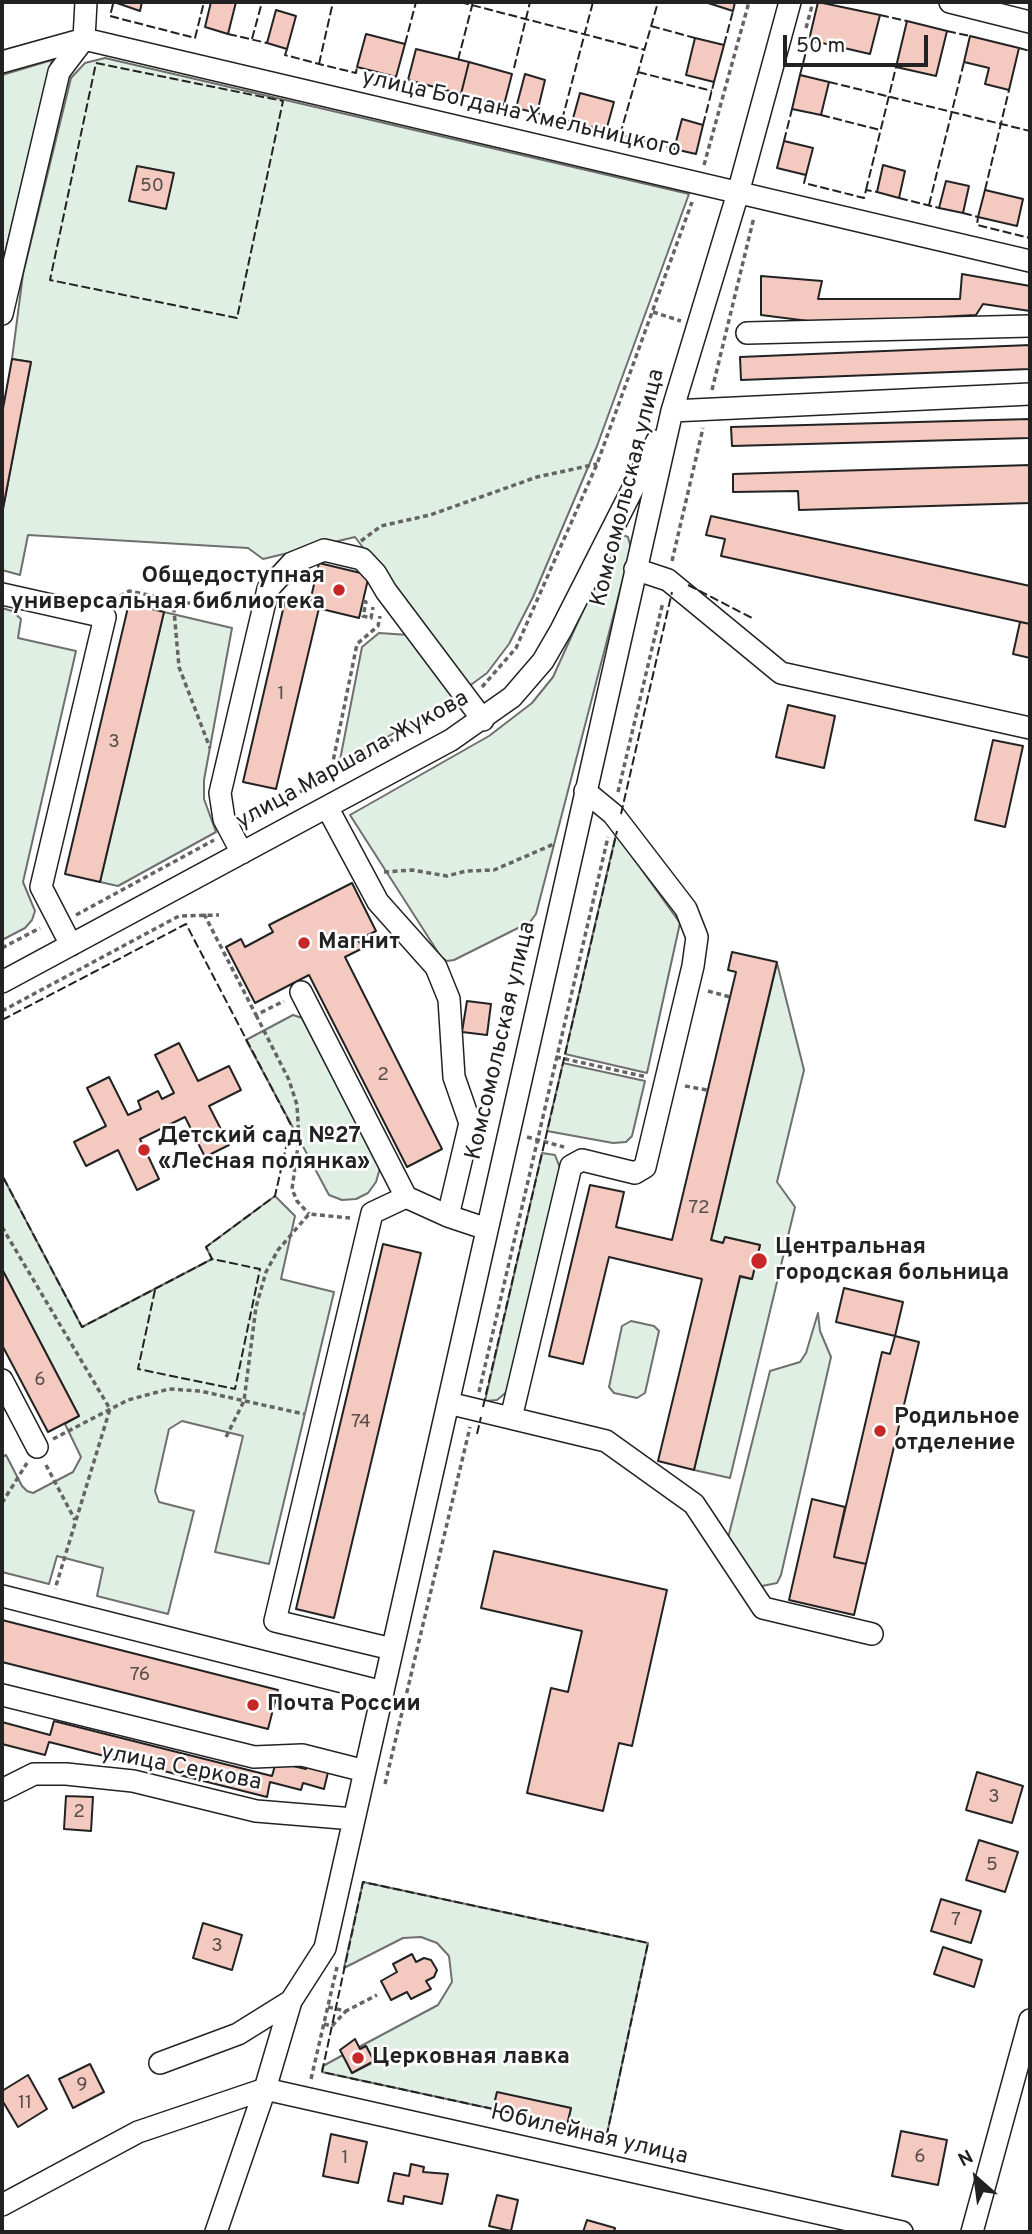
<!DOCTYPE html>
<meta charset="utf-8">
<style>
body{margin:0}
#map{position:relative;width:1032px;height:2234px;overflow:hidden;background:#fff;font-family:Overpass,sans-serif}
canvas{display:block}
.frame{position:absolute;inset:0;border:4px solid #222;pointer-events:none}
.north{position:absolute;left:941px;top:2143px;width:70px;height:70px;-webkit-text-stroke:5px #fff;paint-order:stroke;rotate:332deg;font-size:19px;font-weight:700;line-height:28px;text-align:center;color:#222}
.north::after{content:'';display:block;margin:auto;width:24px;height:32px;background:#222;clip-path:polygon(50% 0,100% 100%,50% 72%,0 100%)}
.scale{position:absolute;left:783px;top:35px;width:145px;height:32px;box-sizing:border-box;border:4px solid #222;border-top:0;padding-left:9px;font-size:21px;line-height:24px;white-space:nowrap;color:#222;-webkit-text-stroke:5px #fff;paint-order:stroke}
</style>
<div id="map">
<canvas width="1032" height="2234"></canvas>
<div class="frame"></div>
<div class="north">N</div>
<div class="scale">50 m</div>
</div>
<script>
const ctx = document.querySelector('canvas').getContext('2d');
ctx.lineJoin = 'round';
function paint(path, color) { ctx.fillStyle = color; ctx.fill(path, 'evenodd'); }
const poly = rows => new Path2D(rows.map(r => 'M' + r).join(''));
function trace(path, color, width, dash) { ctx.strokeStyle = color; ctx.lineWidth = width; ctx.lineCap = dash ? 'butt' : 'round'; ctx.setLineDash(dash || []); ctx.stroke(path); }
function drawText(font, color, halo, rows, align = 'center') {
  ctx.font = font + ' Overpass,sans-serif'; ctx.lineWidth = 5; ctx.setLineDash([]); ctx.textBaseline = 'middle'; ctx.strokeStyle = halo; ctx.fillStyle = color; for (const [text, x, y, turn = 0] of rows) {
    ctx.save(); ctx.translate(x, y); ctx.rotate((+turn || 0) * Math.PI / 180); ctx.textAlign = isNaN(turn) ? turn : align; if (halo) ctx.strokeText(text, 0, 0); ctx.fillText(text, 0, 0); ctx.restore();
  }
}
const green = poly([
 [105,58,689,194,597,446,533,597,509,644,487,673,468,687,355,537,263,559,248,548,28,535,20,575,2,570,2,514,31,362,12,359,23,274,71,78,85,63,105,58],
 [52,60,2,266,2,75,52,60],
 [623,535,628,537,631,548,536,914,530,922,454,960,447,961,441,957,350,815,489,736,532,703,553,677,615,540,623,535],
 [2,608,12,611,21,619,18,638,76,651,23,882,35,911,32,920,25,928,2,940,2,608],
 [164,612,232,628,204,780,204,799,216,832,118,886,100,882,164,612],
 [379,633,409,635,456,697,339,765,362,647,379,633],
 [616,834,680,923,647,1073,565,1054,616,834],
 [777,963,804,1070,777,1182,795,1207,730,1478,694,1470,740,1277,752,1279,760,1245,725,1237,723,1243,711,1240,777,963],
 [293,1015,302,1018,380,1168,376,1182,368,1193,356,1199,342,1200,329,1195,246,1040,293,1015],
 [563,1063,645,1081,632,1136,626,1142,613,1143,547,1131,563,1063],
 [542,1153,555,1155,560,1168,509,1390,497,1400,485,1401,542,1153],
 [2,1175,82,1327,212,1259,206,1247,275,1196,295,1216,281,1279,334,1292,269,1564,215,1552,243,1436,182,1421,169,1429,155,1491,159,1502,194,1511,168,1614,97,1596,103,1568,57,1556,49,1584,2,1572,2,1457,6,1455,22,1486,27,1491,33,1493,73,1472,81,1457,65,1424,79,1416,2,1269,2,1175],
 [818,1313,820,1331,831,1357,781,1575,777,1583,757,1587,728,1538,770,1371,800,1362,806,1353,818,1313],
 [631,1321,654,1326,659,1331,645,1393,637,1398,614,1393,609,1387,622,1326,631,1321],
 [363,1882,648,1943,607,2134,567,2125,571,2108,497,2093,493,2109,322,2072,323,2066,343,2055,352,2073,374,2062,366,2046,359,2047,438,2005,452,1982,449,1956,437,1943,421,1937,403,1938,344,1968,363,1882]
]);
const building = poly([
 [114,2,142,2,140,11,114,2],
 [211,2,236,2,228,34,205,27,211,2],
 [705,2,735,2,733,11,705,2],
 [818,2,880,15,870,54,809,40,818,2],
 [276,10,296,16,287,49,267,43,276,10],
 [907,21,947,31,936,76,896,67,907,21],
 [366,34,405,44,396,77,357,67,366,34],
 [970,36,1019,48,1009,90,985,84,989,68,964,62,970,36],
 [695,38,724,45,714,82,686,75,695,38],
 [416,49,469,62,461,94,408,80,416,49],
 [469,62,512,74,504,105,461,94,469,62],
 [525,74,545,80,537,113,516,108,525,74],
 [800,75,829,82,821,115,792,109,800,75],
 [580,93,614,102,606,131,572,122,580,93],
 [682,119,703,125,696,154,674,149,682,119],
 [784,141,813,148,806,175,777,168,784,141],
 [883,165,905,171,899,198,877,192,883,165],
 [137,166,174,173,166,209,129,201,137,166],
 [946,181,969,186,963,213,939,208,946,181],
 [985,190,1023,199,1017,226,978,217,985,190],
 [962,274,1030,286,1030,311,983,304,976,315,824,323,761,315,761,276,822,281,818,299,960,299,962,274],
 [1030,345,1030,369,741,380,740,357,1030,345],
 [12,359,31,362,2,514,2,414,12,359],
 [1030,419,1030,438,732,446,731,427,1030,419],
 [1030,465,1030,503,799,510,798,491,733,492,733,474,1030,465],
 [711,516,1030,586,1030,624,721,556,725,539,706,535,711,516],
 [319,563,369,575,359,618,309,606,319,563],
 [285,601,319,608,276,789,243,782,285,601],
 [129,603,164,612,100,882,65,874,129,603],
 [1020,622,1030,624,1030,658,1013,654,1020,622],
 [788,705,835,716,824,768,776,757,788,705],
 [993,740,1023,746,1005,827,975,820,993,740],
 [352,883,376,931,358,940,363,948,345,957,442,1149,407,1167,309,975,255,1003,226,947,241,939,245,947,273,932,269,925,352,883],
 [732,952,777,962,711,1240,723,1243,725,1237,760,1245,752,1279,740,1276,694,1470,658,1461,702,1279,609,1257,583,1364,549,1356,590,1185,624,1192,616,1227,672,1240,736,972,728,970,732,952],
 [467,1001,491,1004,487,1035,462,1032,467,1001],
 [179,1043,198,1081,229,1066,241,1090,209,1106,229,1145,205,1157,185,1117,140,1139,159,1179,137,1190,118,1150,86,1166,74,1142,106,1126,87,1088,109,1077,128,1115,141,1109,138,1101,158,1091,162,1099,174,1093,155,1055,179,1043],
 [383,1244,421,1253,334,1618,296,1609,383,1244],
 [2,1269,79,1416,48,1432,2,1345,2,1269],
 [844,1288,903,1302,895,1336,836,1322,844,1288],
 [895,1336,919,1342,866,1564,834,1557,882,1352,890,1354,895,1336],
 [812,1499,845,1507,834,1557,866,1564,854,1615,789,1600,812,1499],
 [494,1551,667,1590,632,1746,619,1743,603,1811,527,1793,551,1688,568,1692,582,1631,481,1608,494,1551],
 [2,1620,278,1690,268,1729,2,1662,2,1620],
 [54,1721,272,1776,276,1762,306,1769,308,1763,329,1768,324,1789,303,1783,301,1790,270,1782,267,1797,49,1742,45,1755,2,1744,2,1722,50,1735,54,1721],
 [977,1772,1023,1786,1012,1823,966,1810,977,1772],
 [66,1796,93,1797,91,1831,64,1829,66,1796],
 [979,1840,1018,1852,1005,1892,966,1880,979,1840],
 [941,1899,981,1911,971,1943,931,1931,941,1899],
 [203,1923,242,1935,232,1970,193,1958,203,1923],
 [943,1947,982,1960,974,1987,934,1974,943,1947],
 [412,1954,416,1962,424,1958,431,1960,437,1970,434,1977,426,1981,431,1989,411,1999,407,1992,391,2000,381,1981,397,1972,393,1964,412,1954],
 [355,2039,360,2049,366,2046,374,2061,352,2073,340,2050,355,2039],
 [90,2064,104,2092,73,2108,59,2079,90,2064],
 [28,2075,47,2109,18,2127,2,2100,2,2091,28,2075],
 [497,2092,571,2108,567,2125,493,2109,497,2092],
 [901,2131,947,2140,938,2185,892,2176,901,2131],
 [331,2134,367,2142,358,2183,323,2176,331,2134],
 [411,2164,424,2167,423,2172,448,2174,442,2204,404,2196,403,2204,388,2201,394,2173,409,2176,411,2164],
 [497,2195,518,2200,511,2231,489,2226,497,2195],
 [587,2220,615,2228,614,2232,583,2232,587,2220]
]);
const path = poly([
 [806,28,813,2],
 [704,165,749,2],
 [653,312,681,321],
 [712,390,754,217],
 [361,541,381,526,430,515,537,477,597,464],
 [672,561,703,428],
 [173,599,179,667,210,748],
 [112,600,129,591,188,603,208,604,247,597],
 [363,601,366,602,363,616,371,618,373,607],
 [482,687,516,648,597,464,692,202],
 [330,776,357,644,378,626,380,616],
 [618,792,663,602],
 [248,821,449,708],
 [384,872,412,870,447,876,466,871,494,870,554,844],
 [204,914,256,1015,284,1001],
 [76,915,214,840],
 [2,948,40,928],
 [708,991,730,997],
 [2,1011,179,916,219,915],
 [256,1015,289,1080,297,1105,299,1139,292,1189,297,1201,309,1214],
 [556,1057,647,1077],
 [685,1086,707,1090],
 [527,1137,564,1147],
 [2,1227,110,1409,55,1589],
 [479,1392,608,837],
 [226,1437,244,1401,256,1307,266,1272,278,1250,309,1214,350,1218],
 [53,1439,128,1400,169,1389,200,1391,304,1414],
 [46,1465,75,1520],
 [2,1503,27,1463],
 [385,1784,470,1427],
 [328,2007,346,2011,377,1995],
 [324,2024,332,2026,346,2011],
 [311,2079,337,1967]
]);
const minor = poly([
 [950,2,1030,22],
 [2,62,84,39,1030,261],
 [2,314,59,72,84,39,86,2],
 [747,333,1030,326],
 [672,411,1030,394],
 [635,569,668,580,781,673,1030,728],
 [2,594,105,617,41,887,71,945],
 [327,807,378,902,436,967,449,999,454,1077,470,1123,448,1216],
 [242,853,224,819,220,793,268,589,292,563,324,550,362,559,376,574,386,591,483,720],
 [2,982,451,740,512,697,543,661,561,630,657,441],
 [301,992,406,1197,448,1216,487,1229],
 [2,1380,37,1447],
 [448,1403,606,1441,694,1504,763,1608,872,1634],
 [511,1418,571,1166,582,1160,635,1173,645,1167,693,966,697,937,686,909,613,814,585,791],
 [2,1596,383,1692],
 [392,1649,275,1621,372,1213,406,1197],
 [2,1695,254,1757,302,1755,365,1771],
 [2,1790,34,1774,66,1774,133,1781,256,1811,354,1819],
 [160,2063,238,2034,291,2001],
 [265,2089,902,2232],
 [2,2205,138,2132,265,2089],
 [216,2232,265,2089,291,2001,325,1948,672,411,738,193,790,2],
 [972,2232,1030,2020]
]);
const fence = poly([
 [460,2,645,50],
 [113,4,110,16,195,38,204,2],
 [880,15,907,21],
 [651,26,695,38],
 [947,31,970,36],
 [228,34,267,43],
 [252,39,262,2],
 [405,44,416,2],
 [724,45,733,11],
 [1019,48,1030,51],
 [287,49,285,55,319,64,356,73,357,67],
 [458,60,473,2],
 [96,63,283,101,237,318,50,280,96,63],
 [319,64,333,2],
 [514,68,530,2],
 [638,72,712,91],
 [800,75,809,40],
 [829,82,1030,131],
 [537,113,572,122],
 [821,115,880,130],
 [562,120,593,2],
 [703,125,714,82],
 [606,131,674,149],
 [620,135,658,2],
 [784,141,792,109],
 [806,175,804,183,864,198,866,190,877,192],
 [866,190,896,67],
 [985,190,1009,90],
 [899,198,939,208],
 [929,205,964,62],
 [963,213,978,217,977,225,1030,238],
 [688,585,754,619],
 [621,814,672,592],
 [2,1020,186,924,291,1125,275,1196,206,1247,212,1259,82,1327,2,1175],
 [155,1290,138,1369,235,1389,260,1269,212,1259],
 [483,1407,617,831],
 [477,1434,481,1417],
 [493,2109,322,2072,363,1882,648,1943,607,2134,567,2125]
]);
const markers = [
 [339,590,7,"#c62828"],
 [304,943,7,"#c62828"],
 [144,1150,7,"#c62828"],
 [759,1261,9,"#c62828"],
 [880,1431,7,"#c62828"],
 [253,1705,7,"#c62828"],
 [358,2058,7,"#c62828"]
];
const numberNames = [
 ["50",152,187],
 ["1",281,695],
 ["3",114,743],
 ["2",383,1076],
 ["72",699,1209],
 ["6",40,1381],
 ["74",361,1423],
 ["76",140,1676],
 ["3",994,1798],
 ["2",79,1813],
 ["5",992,1866],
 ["7",956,1921],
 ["3",217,1947],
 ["9",82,2086],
 ["11",25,2104],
 ["6",920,2158],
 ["1",345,2159]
];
const streetNames = [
 ["улица Богдана Хмельницкого",521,115,13],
 ["Комсомольская улица",629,488,-76],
 ["улица Маршала Жукова",353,761,-29],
 ["Комсомольская улица",502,1041,-77],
 ["улица Серкова",181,1769,11],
 ["Юбилейная улица",589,2136,13]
];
const poiNames = [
 ["Общедоступная",325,577,"right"],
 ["универсальная библиотека",325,603,"right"],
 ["Магнит",318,943],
 ["Детский сад №27",158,1137],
 ["«Лесная полянка»",158,1163],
 ["Центральная",775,1248],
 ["городская больница",775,1274],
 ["Родильное",894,1418],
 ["отделение",894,1444],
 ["Почта России",267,1705],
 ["Церковная лавка",372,2058]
];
paint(green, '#e0efe3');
trace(green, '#6f6f6f', 2);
paint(building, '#f3c9c0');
trace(building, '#222', 2);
trace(minor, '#222', 24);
trace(path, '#646464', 3.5, [5, 3.5]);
trace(minor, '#fff', 21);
trace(fence, '#222', 2, [9, 3.5]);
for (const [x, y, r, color] of markers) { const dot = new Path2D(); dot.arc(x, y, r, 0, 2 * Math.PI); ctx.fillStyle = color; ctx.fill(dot); trace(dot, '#fff', 2.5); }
drawText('19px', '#564c4a', null, numberNames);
drawText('23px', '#222', '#fff', streetNames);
drawText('bold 23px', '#222', '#fff', poiNames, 'left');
</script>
